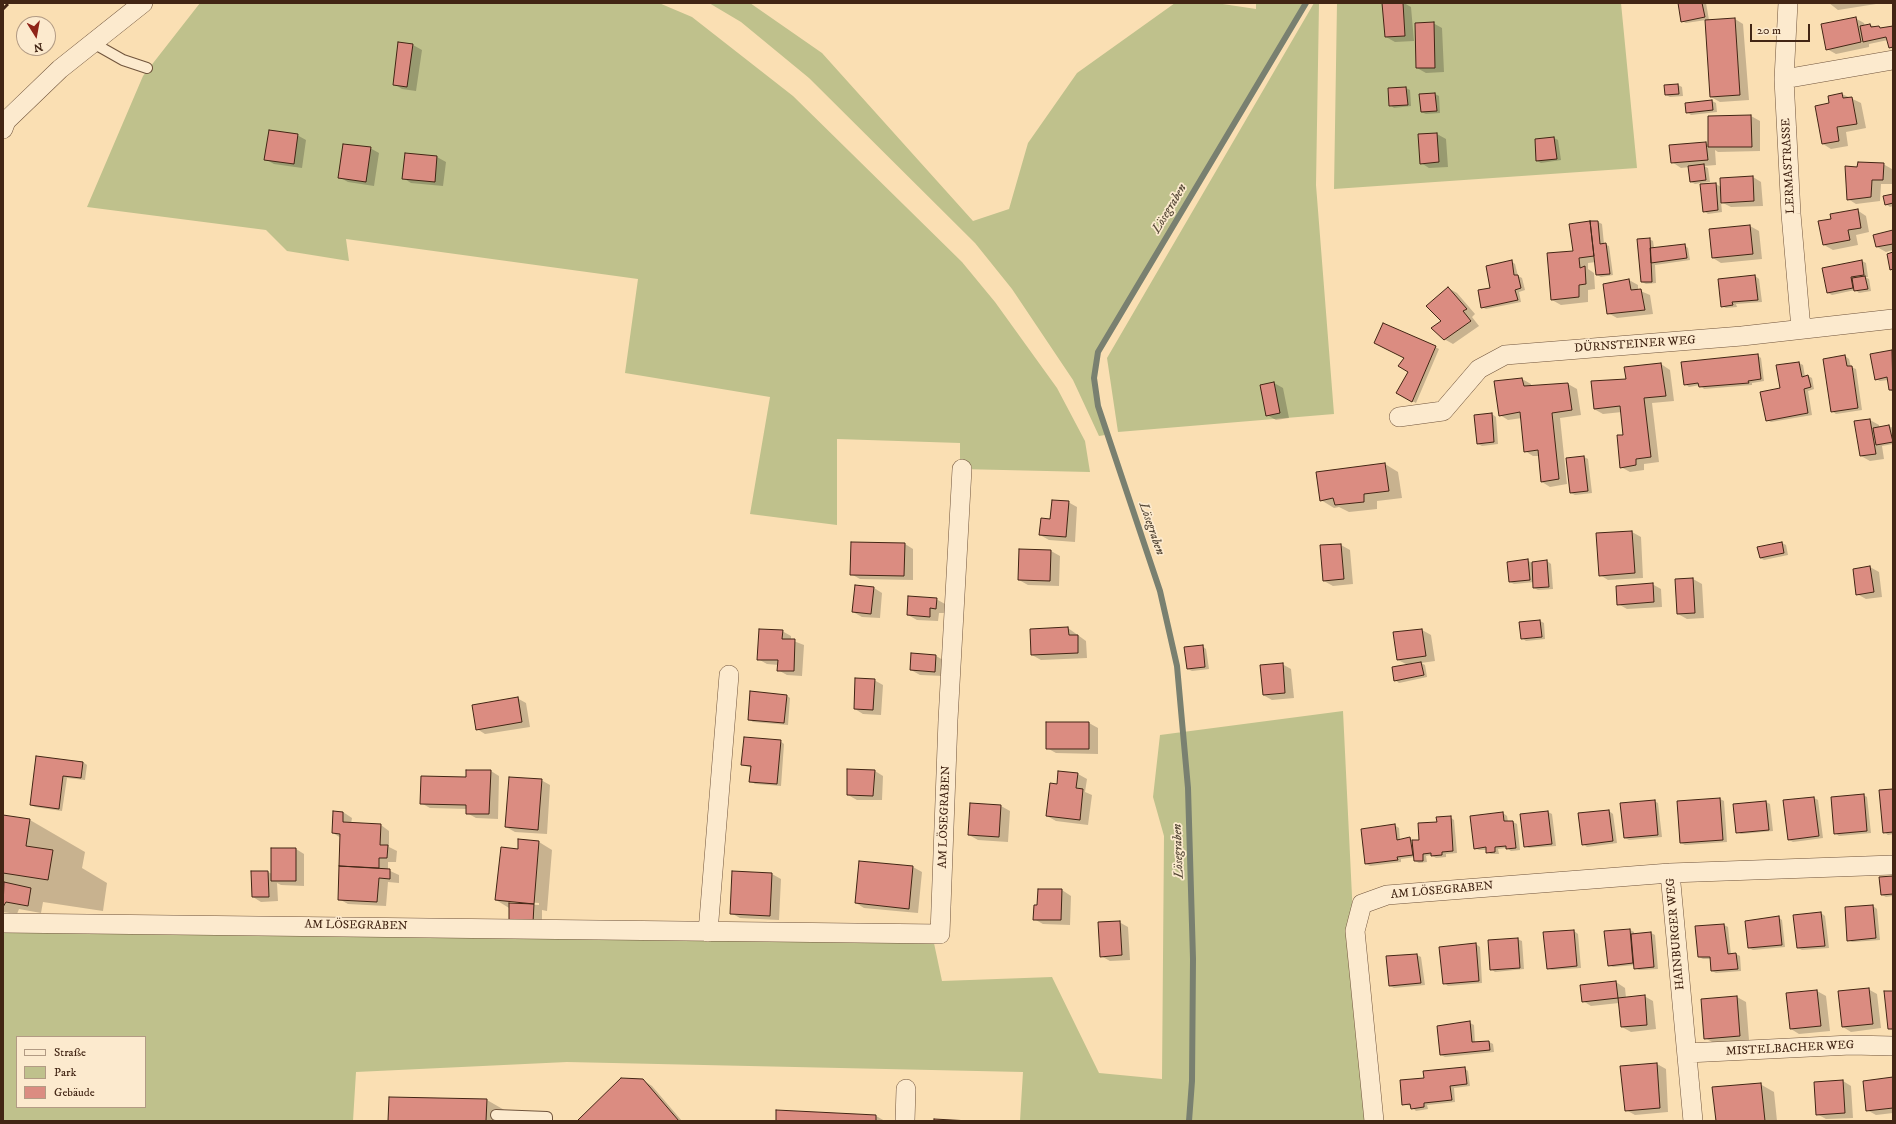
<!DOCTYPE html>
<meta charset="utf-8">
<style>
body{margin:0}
#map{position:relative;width:1896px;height:1124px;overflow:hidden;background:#fadfb3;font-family:"IM FELL DW Pica",serif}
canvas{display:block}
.frame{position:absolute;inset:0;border:4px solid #422514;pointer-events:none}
.legend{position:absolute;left:16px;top:1036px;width:130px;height:72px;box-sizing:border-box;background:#fceace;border:1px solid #b29b84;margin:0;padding:5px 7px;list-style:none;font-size:12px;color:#422514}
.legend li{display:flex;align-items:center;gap:8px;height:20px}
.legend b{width:20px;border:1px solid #b29b84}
.north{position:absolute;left:16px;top:16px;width:40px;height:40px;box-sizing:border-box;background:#fceace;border:1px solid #b29b84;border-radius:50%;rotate:169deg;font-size:11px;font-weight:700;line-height:16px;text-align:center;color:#422514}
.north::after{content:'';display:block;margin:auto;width:14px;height:18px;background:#8f2418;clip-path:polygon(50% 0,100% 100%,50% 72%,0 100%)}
.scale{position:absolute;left:1750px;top:24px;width:60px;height:18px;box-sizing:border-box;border:2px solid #422514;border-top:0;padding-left:5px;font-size:12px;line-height:14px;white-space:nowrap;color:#422514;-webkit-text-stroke:3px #fceace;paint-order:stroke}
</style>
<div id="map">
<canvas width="1896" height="1124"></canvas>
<div class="frame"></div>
<ul class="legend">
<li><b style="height:5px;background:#fceace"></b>Straße</li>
<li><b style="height:11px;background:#bfc18c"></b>Park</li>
<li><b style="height:11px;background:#db8c81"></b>Gebäude</li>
</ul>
<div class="north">N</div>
<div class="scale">20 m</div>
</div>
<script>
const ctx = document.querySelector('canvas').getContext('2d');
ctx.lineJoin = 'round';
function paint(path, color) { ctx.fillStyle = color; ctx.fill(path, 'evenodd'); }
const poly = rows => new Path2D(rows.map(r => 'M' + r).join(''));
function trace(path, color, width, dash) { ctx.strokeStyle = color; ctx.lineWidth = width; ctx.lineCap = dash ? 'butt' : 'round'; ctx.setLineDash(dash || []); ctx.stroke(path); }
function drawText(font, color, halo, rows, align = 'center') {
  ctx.font = font + ' "IM FELL DW Pica",serif'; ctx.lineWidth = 3.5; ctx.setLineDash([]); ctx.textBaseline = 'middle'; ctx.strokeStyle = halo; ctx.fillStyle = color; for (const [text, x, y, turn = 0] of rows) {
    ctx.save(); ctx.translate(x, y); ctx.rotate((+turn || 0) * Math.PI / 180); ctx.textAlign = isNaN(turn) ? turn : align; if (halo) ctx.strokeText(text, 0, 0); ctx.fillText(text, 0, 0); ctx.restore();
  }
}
const green = poly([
 [200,3,659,3,692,17,793,96,962,262,995,302,1057,388,1085,441,1090,472,960,469,960,443,837,439,837,525,750,514,770,397,625,373,638,279,346,239,349,261,287,251,266,230,87,207,143,76],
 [709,3,750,3,822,53,973,221,1009,209,1028,143,1077,73,1175,3,1216,3,1256,9,1256,3,1305,3,1096,352,1095,385,1097,408,1105,435,1099,436,1073,380,1012,289,975,243,809,78,741,22],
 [1314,3,1319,3,1316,185,1334,414,1118,432,1107,358],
 [1337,3,1621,3,1637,168,1334,189],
 [1343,711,1353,917,1373,1121,1020,1121,1023,1072,567,1062,356,1072,353,1121,3,1121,3,922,931,929,942,981,1052,977,1099,1073,1162,1079,1164,836,1153,797,1160,735],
 [17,1037,145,1037,145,1107,17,1107]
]);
const shadow = poly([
 [1393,3,1404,3,1411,7,1414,41,1395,42,1386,37],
 [1679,3,1706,3,1709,20,1735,19,1743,24,1749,100,1720,102,1711,97,1706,20,1686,23,1682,21],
 [1829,3,1876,3,1876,4,1838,10],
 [1855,18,1864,23,1865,26,1870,25,1883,29,1893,27,1893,49,1890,47,1888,40,1869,44,1869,47,1836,54,1827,49],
 [1433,23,1442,28,1444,72,1426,73,1417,68],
 [399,43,413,45,422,50,416,91,402,89,394,84],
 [1678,85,1682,87,1683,96,1670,97,1666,95],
 [1406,88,1410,90,1411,106,1394,108,1390,105,1390,89],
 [1435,94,1439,96,1440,113,1426,114,1421,112],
 [1842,94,1861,103,1866,128,1846,132,1848,146,1831,149,1823,144],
 [1712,101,1716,103,1717,112,1691,115,1687,112,1686,104],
 [1751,116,1760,121,1760,151,1718,152,1715,150,1716,165,1704,166,1708,168,1710,182,1701,183,1702,185,1716,184,1721,187,1753,177,1761,182,1763,206,1731,207,1721,202,1722,212,1708,214,1704,211,1701,183,1695,184,1691,182,1690,167,1681,168,1672,162,1706,143,1709,145,1709,117],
 [1437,134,1446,139,1448,167,1429,168,1421,163,1419,135],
 [297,135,306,140,302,168,274,164,265,159],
 [1554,138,1558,140,1561,160,1541,163,1537,161,1536,140],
 [370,148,379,153,374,186,348,182,339,177],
 [405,154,437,157,446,162,443,186,411,183,403,178],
 [1883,164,1892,169,1892,184,1881,184,1880,201,1856,204,1848,199],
 [1893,195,1893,206,1890,207,1886,204],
 [1857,210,1866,216,1869,232,1856,235,1858,245,1833,250,1824,245,1832,219],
 [1598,222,1602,224,1604,244,1609,246,1613,275,1601,277,1597,275,1596,262,1588,263,1588,269,1594,273,1595,289,1588,290,1588,302,1561,305,1552,300,1574,251],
 [1750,226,1759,231,1762,259,1721,263,1713,258],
 [1893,231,1893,250,1886,252,1877,247,1874,236],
 [1649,239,1653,241,1654,248,1684,245,1688,248,1690,260,1655,265,1656,283,1646,284,1642,282],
 [1511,261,1515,264,1518,276,1522,278,1525,290,1519,292,1521,302,1486,309,1482,307,1491,288],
 [1862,261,1866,263,1868,277,1865,277,1869,279,1871,291,1859,293,1855,290,1832,295,1828,293],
 [1755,276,1759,279,1762,302,1736,304,1737,307,1726,308,1722,306],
 [1629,280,1638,285,1638,290,1650,295,1653,314,1617,318,1608,313],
 [1448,288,1457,293,1475,314,1472,317,1479,326,1453,344,1444,339,1443,321],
 [1435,347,1439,349,1416,403,1397,393],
 [1892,351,1893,351,1893,392,1890,390,1888,380,1880,381,1876,379],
 [1757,355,1761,358,1764,381,1752,383,1752,385,1704,389,1700,385,1689,387,1685,384],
 [1845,356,1849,359,1851,367,1856,369,1862,410,1836,414,1832,411],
 [1799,363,1803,365,1805,377,1808,376,1812,378,1814,389,1808,391,1812,415,1771,422,1767,420,1781,389],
 [1661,364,1670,370,1674,401,1652,403,1659,462,1644,464,1644,470,1630,472,1621,467,1625,436,1622,412,1603,414,1594,409,1627,380],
 [1522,379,1531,384,1531,386,1568,384,1577,389,1581,415,1560,418,1567,484,1550,487,1542,482,1539,456,1533,456,1525,451,1522,418,1508,420,1500,415],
 [1274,383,1283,388,1289,418,1276,420,1267,415],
 [1492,414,1496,417,1498,444,1482,446,1478,444],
 [1870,420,1879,425,1879,428,1889,426,1893,428,1893,444,1882,446,1884,459,1870,461,1861,456],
 [1584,457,1588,459,1592,493,1575,495,1571,493],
 [1385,464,1398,472,1402,498,1377,501,1377,509,1349,512,1339,507,1334,508,1321,500],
 [1068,502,1077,507,1075,542,1049,540,1040,535],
 [1632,532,1641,537,1643,578,1608,580,1600,575],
 [1782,543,1786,545,1788,555,1764,560,1760,558],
 [905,544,913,549,913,580,860,579,851,574],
 [1341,545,1350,550,1353,584,1333,586,1324,581,1321,546],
 [1020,550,1051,551,1060,556,1059,586,1028,585,1019,580],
 [1527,560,1532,563,1547,561,1551,564,1553,589,1538,590,1534,588,1534,582,1514,584,1510,582],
 [1870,567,1879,572,1882,597,1866,599,1857,594],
 [1693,579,1702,584,1704,618,1687,619,1678,614],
 [1652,584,1661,589,1662,607,1627,609,1618,604],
 [874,588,882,593,880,618,862,617,853,612],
 [936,599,945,604,945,613,939,613,938,621,917,620,908,615],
 [1540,621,1544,623,1545,639,1526,641,1522,638],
 [1068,628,1086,641,1087,658,1041,660,1032,655,1031,630],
 [1422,630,1431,635,1435,661,1421,663,1425,665,1427,677,1399,683,1395,680,1408,665,1398,660,1395,633],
 [782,631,791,636,791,640,804,645,802,676,787,675,778,670,779,665,767,664,758,659],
 [1202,646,1206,649,1209,669,1192,671,1188,669],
 [936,656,945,661,944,676,920,675,911,670],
 [1282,664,1291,669,1294,698,1272,700,1263,695],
 [874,680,883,685,881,715,863,714,855,709],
 [786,695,790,698,788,725,753,722,749,719],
 [517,698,526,703,530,727,485,734,477,729],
 [1047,723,1089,723,1098,728,1098,754,1056,753,1047,748],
 [780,741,784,744,781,786,755,784,751,781,752,768,742,765],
 [37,757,83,762,87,765,85,780,67,778,62,811,35,807,31,805],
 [491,771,499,776,498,819,476,818,467,813,467,809,430,808,421,803,467,778],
 [875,771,883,776,882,800,857,800,848,795],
 [1059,772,1078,774,1087,779,1085,792,1092,795,1088,825,1056,821,1047,816,1057,785],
 [541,780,550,785,547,834,515,832,506,827],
 [1893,790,1893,834,1888,835,1884,832],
 [1863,795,1867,797,1871,833,1839,836,1835,833],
 [1814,798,1818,800,1823,838,1793,842,1789,840,1785,801],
 [1720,799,1724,801,1727,842,1685,845,1681,843,1678,802],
 [1654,801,1658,803,1662,837,1629,840,1625,838],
 [1766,802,1770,804,1773,831,1741,834,1737,832,1734,805],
 [971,804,1001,806,1010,811,1008,842,978,840,969,835],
 [1609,811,1613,814,1617,843,1587,847,1583,844],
 [334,812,343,812,352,818,351,824,381,825,389,831,389,847,397,851,396,862,388,862,388,870,399,875,399,883,388,882,386,906,348,904,339,899,341,838,333,833],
 [1548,812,1552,814,1556,846,1529,848,1525,846],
 [1503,813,1507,816,1508,822,1513,822,1517,824,1520,850,1511,851,1507,848,1498,849,1499,854,1491,854,1487,852,1487,850,1479,850,1475,848],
 [3,816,30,820,85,852,82,868,107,883,103,911,43,902,41,913,19,909,17,914,3,912],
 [1450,817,1454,820,1457,853,1446,854,1446,857,1436,858,1431,855,1426,856,1427,862,1419,863,1415,861,1415,857,1401,859,1401,862,1370,866,1366,864,1394,825,1399,828,1400,840,1410,838,1415,841,1420,841,1438,823],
 [519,841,539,842,552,850,547,911,542,910,542,928,496,900,518,850],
 [509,901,539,903,539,905,509,903],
 [296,849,304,854,304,886,281,885,277,883,278,901,261,902,253,897,252,872,268,872,272,874],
 [860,862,913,867,922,872,918,913,864,908,856,903],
 [772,874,781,879,779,920,740,918,731,913],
 [1893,877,1893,896,1886,897,1882,895],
 [1062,890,1071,896,1070,925,1043,924,1034,919,1038,906],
 [1873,906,1877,909,1880,940,1852,942,1848,940],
 [1821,913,1825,916,1829,948,1802,950,1798,948],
 [1778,917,1782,920,1785,947,1753,950,1749,948],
 [1119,922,1128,927,1130,960,1110,961,1101,956],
 [1724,925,1728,927,1731,955,1736,954,1740,956,1741,971,1716,973,1712,971,1711,959,1703,959,1699,957],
 [1630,930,1634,932,1634,934,1651,933,1655,935,1658,969,1639,970,1635,968,1635,965,1613,967,1609,965,1606,932],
 [1574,931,1578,934,1581,968,1552,970,1547,968],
 [1517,939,1522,941,1524,969,1495,972,1491,969],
 [1476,944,1480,947,1482,983,1448,986,1444,983,1440,948],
 [1417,955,1421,957,1425,985,1394,988,1390,986],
 [1616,982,1625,988,1626,998,1644,996,1653,1001,1656,1029,1631,1032,1622,1027,1619,1003,1591,1006,1583,1001],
 [1868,989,1877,994,1881,1028,1851,1032,1843,1027],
 [1817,991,1826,996,1830,1031,1799,1034,1791,1029],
 [1737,997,1746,1002,1749,1040,1714,1043,1705,1038],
 [1470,1023,1474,1025,1475,1043,1489,1042,1493,1044,1494,1052,1445,1057,1441,1055],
 [1657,1064,1666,1069,1668,1112,1635,1115,1626,1110,1621,1067],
 [1464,1068,1468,1071,1470,1086,1454,1088,1455,1102,1427,1105,1428,1109,1416,1111,1411,1106,1403,1104,1425,1078],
 [1893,1078,1893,1113,1876,1115,1867,1110],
 [643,1080,652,1086,682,1121,579,1121],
 [1843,1081,1851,1086,1853,1118,1826,1119,1817,1114],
 [1760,1084,1774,1092,1777,1121,1717,1121],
 [390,1098,487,1100,513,1115,512,1121,389,1121],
 [876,1116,885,1121,777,1121]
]);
const stream = poly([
 [1189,1121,1192,1081,1193,959,1188,788,1177,666,1160,591,1098,406,1094,378,1098,352,1306,3]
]);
const building = poly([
 [1382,3,1403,3,1405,36,1385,37,1382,3],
 [1678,3,1702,3,1705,17,1681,22,1678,3],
 [1856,17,1861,42,1826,50,1821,24,1856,17],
 [1735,18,1740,95,1710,97,1705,20,1735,18],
 [1434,22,1435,68,1416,68,1415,23,1434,22],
 [1870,24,1871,27,1879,26,1880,28,1893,26,1893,47,1889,48,1886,37,1863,42,1860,26,1870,24],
 [398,42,413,44,407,87,393,85,398,42],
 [1678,84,1679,94,1665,95,1664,85,1678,84],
 [1406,87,1408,105,1389,106,1388,88,1406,87],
 [1435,93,1437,111,1421,112,1419,94,1435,93],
 [1842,93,1843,98,1852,97,1857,124,1837,127,1839,141,1822,144,1815,106,1829,103,1828,96,1842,93],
 [1712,100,1713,110,1686,113,1685,103,1712,100],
 [1751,115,1752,147,1708,147,1708,116,1751,115],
 [269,130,298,134,294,164,264,160,269,130],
 [1437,133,1439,162,1420,164,1418,134,1437,133],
 [1554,137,1557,159,1536,161,1535,139,1554,137],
 [1706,142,1708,160,1671,163,1669,145,1706,142],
 [343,144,371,147,366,182,338,178,343,144],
 [405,153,437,156,435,182,402,179,405,153],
 [1858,162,1884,163,1883,180,1872,180,1871,197,1847,200,1845,166,1857,167,1858,162],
 [1704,164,1706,180,1690,182,1688,166,1704,164],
 [1753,176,1754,201,1721,203,1720,178,1753,176],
 [1716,183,1718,210,1703,212,1700,184,1716,183],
 [1893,194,1893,203,1885,205,1883,196,1893,194],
 [1858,209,1861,228,1848,230,1850,240,1823,245,1818,221,1831,219,1830,214,1858,209],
 [1590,221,1598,221,1600,244,1606,243,1610,274,1596,275,1590,221],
 [1590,221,1594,256,1579,258,1580,268,1585,266,1586,284,1579,285,1579,297,1551,300,1547,253,1573,251,1569,224,1590,221],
 [1750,225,1753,254,1712,258,1709,229,1750,225],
 [1893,230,1893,244,1876,247,1873,235,1893,230],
 [1650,238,1652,282,1641,282,1637,239,1650,238],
 [1685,244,1687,258,1651,263,1650,248,1685,244],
 [1893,252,1893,269,1890,270,1887,254,1893,252],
 [1512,260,1514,275,1518,275,1521,288,1515,290,1518,300,1481,308,1478,290,1490,288,1486,266,1512,260],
 [1862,260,1864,275,1851,277,1853,288,1827,293,1822,268,1862,260],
 [1755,275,1758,300,1732,302,1733,305,1721,307,1718,279,1755,275],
 [1865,276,1868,289,1854,291,1852,278,1865,276],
 [1629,279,1631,290,1641,289,1645,310,1607,314,1603,284,1629,279],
 [1448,287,1467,309,1463,311,1471,321,1444,340,1431,328,1441,321,1426,306,1448,287],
 [1383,323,1436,346,1412,402,1396,393,1408,372,1398,366,1404,358,1374,343,1383,323],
 [1892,350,1893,390,1889,390,1887,377,1875,380,1870,354,1892,350],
 [1758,354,1761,379,1748,381,1749,383,1699,387,1698,383,1684,385,1681,362,1758,354],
 [1845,355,1847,366,1852,366,1858,408,1831,412,1823,359,1845,355],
 [1799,362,1802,377,1808,375,1811,387,1804,389,1808,413,1766,421,1760,392,1780,388,1776,365,1799,362],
 [1661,363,1666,396,1644,398,1651,457,1636,459,1636,465,1620,468,1617,435,1623,435,1620,406,1594,409,1591,381,1626,379,1624,367,1661,363],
 [1522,378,1524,386,1568,383,1572,410,1552,413,1559,479,1541,482,1538,450,1524,452,1520,412,1499,416,1494,381,1522,378],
 [1274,382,1280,413,1266,416,1260,385,1274,382],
 [1492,413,1494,442,1477,444,1474,415,1492,413],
 [1870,419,1876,454,1860,456,1854,421,1870,419],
 [1889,425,1893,442,1876,445,1873,428,1889,425],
 [1584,456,1588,491,1570,493,1566,458,1584,456],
 [1385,463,1389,491,1364,494,1364,502,1335,505,1333,498,1320,501,1316,472,1385,463],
 [1052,500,1069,501,1066,537,1039,535,1041,518,1050,519,1052,500],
 [1632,531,1635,573,1599,576,1596,533,1632,531],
 [851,542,905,543,904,576,850,575,851,542],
 [1782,542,1784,553,1760,558,1757,547,1782,542],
 [1341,544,1344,579,1323,581,1320,545,1341,544],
 [1019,549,1051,550,1050,581,1018,580,1019,549],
 [1528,559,1530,580,1509,582,1507,562,1528,559],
 [1547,560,1549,587,1533,588,1532,562,1547,560],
 [1870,566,1874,592,1856,595,1853,569,1870,566],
 [1693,578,1695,613,1677,614,1675,579,1693,578],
 [1653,583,1654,602,1617,605,1616,586,1653,583],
 [855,585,874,587,871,614,852,612,855,585],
 [908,596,937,598,936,609,930,608,930,617,907,615,908,596],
 [1540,620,1542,637,1521,639,1519,622,1540,620],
 [1068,627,1069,635,1078,635,1078,653,1031,655,1030,629,1068,627],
 [759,629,783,630,782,639,795,639,794,671,777,671,778,660,757,660,759,629],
 [1422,629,1426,656,1397,660,1393,632,1422,629],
 [1203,645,1205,667,1187,669,1184,647,1203,645],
 [911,653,936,655,935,672,910,670,911,653],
 [1421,662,1424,675,1394,681,1392,667,1421,662],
 [1283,663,1285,693,1263,695,1260,665,1283,663],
 [855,678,875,679,873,710,854,709,855,678],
 [750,691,787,695,784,723,748,720,750,691],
 [518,697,522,722,476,730,472,705,518,697],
 [1046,722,1089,722,1089,749,1046,749,1046,722],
 [744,737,781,740,777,784,749,782,751,766,741,765,744,737],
 [36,756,83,762,81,778,63,776,59,809,30,805,36,756],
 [847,769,875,770,873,796,847,795,847,769],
 [466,770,491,770,489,814,466,814,466,805,420,804,421,776,466,777,466,770],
 [1058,771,1078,773,1076,788,1083,789,1080,820,1046,816,1050,783,1057,784,1058,771],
 [509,777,542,779,538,830,505,827,509,777],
 [1893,789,1893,832,1883,833,1879,790,1893,789],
 [1864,794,1867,831,1834,834,1831,797,1864,794],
 [1814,797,1819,836,1788,840,1783,800,1814,797],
 [1720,798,1723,840,1680,843,1677,801,1720,798],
 [1655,800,1658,835,1624,838,1620,803,1655,800],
 [1766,801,1769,830,1736,833,1733,804,1766,801],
 [970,803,1001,805,999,837,968,835,970,803],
 [1609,810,1613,841,1582,845,1578,813,1609,810],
 [333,811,343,812,343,822,381,824,380,845,388,845,387,858,379,858,379,868,339,866,340,834,332,833,333,811],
 [1548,811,1552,844,1524,847,1520,814,1548,811],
 [1503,812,1504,821,1513,821,1516,848,1506,849,1506,846,1495,847,1495,852,1486,853,1486,847,1474,849,1470,816,1503,812],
 [3,815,30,819,26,846,53,850,48,880,3,873,3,815],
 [1451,816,1453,851,1442,852,1442,855,1431,856,1431,853,1423,854,1423,861,1414,861,1412,840,1419,840,1418,823,1437,822,1436,817,1451,816],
 [1395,824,1397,840,1410,837,1413,855,1397,857,1398,860,1365,864,1361,829,1395,824],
 [518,839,539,841,534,904,495,900,501,847,518,849,518,839],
 [271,848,296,848,296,881,271,881,271,848],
 [859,861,913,866,909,909,855,903,859,861],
 [339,866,390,869,390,879,379,878,377,902,338,900,339,866],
 [251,871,268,871,269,897,252,897,251,871],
 [732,871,772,873,770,916,730,914,732,871],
 [1893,876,1893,894,1881,895,1879,877,1893,876],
 [4,882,31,888,28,906,6,902,3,907,4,882],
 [1038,889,1062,889,1061,920,1033,920,1034,905,1037,905,1038,889],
 [509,903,534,904,533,923,509,922,509,903],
 [1873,905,1876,938,1847,941,1845,907,1873,905],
 [1821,912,1825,946,1797,948,1793,915,1821,912],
 [1779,916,1782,945,1748,948,1745,921,1779,916],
 [1120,921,1122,955,1100,957,1098,922,1120,921],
 [1724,924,1728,954,1736,953,1738,969,1711,971,1710,957,1698,957,1695,926,1724,924],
 [1630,929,1633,963,1608,966,1604,931,1630,929],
 [1574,930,1577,966,1547,969,1543,932,1574,930],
 [1651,932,1654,967,1634,969,1631,934,1651,932],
 [1518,938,1520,968,1490,970,1488,940,1518,938],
 [1476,943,1479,981,1443,984,1439,947,1476,943],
 [1417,954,1421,983,1389,986,1386,956,1417,954],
 [1616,981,1618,998,1582,1002,1580,985,1616,981],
 [1869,988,1873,1024,1842,1027,1838,991,1869,988],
 [1817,990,1821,1026,1790,1029,1786,993,1817,990],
 [1884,991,1893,991,1893,1029,1888,1029,1884,991],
 [1645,995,1647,1025,1621,1027,1618,998,1645,995],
 [1737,996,1740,1036,1704,1039,1701,999,1737,996],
 [1470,1021,1472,1042,1489,1041,1490,1050,1440,1055,1437,1026,1470,1021],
 [1657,1063,1660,1108,1625,1111,1620,1066,1657,1063],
 [1465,1067,1467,1084,1450,1086,1452,1100,1424,1103,1424,1107,1411,1109,1410,1104,1402,1105,1400,1080,1424,1078,1423,1071,1465,1067],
 [1893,1077,1893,1108,1866,1111,1863,1081,1893,1077],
 [621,1078,643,1079,679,1121,577,1121,621,1078],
 [1843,1080,1845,1113,1816,1115,1814,1082,1843,1080],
 [1761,1083,1765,1121,1716,1121,1712,1087,1761,1083],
 [389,1097,487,1099,486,1121,388,1121,389,1097],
 [776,1110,876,1115,876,1121,776,1121,776,1110],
 [934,1119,970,1121,934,1121,934,1119]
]);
const service = poly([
 [93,43,123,60,147,68],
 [496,1115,547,1117,547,1121]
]);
const minor = poly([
 [1788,3,1784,79,1791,214,1801,329],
 [1784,79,1893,60],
 [3,129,6,121,60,69,143,3],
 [1399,417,1443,411,1479,369,1505,355,1742,336,1893,319],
 [3,923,940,934,948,720,962,469],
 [708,932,729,675],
 [1687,1053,1851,1045,1893,1046],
 [905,1121,906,1089],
 [1374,1121,1355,931,1362,904,1387,895,1670,873],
 [1693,1121,1670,873,1893,865]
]);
const rail = poly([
 [3,9,9,3]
]);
const streetNames = [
 ["LERMASTRASSE",1789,166,-93],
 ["DÜRNSTEINER WEG",1635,345,-4],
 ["AM LÖSEGRABEN",945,817,-88],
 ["AM LÖSEGRABEN",1442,891,-5],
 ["AM LÖSEGRABEN",356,926,1],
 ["HAINBURGER WEG",1676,934,-95],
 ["MISTELBACHER WEG",1790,1049,-3]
];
const waterNames = [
 ["Lösegraben",1170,209,-59],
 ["Lösegraben",1151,529,71],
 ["Lösegraben",1179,851,-92]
];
paint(green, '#bfc18c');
paint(shadow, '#0003');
trace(stream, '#798070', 6);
paint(building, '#db8c81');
trace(building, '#422514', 1);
trace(service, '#70543c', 12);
trace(minor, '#70543c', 20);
trace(service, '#fceace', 10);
trace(minor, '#fceace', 19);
trace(rail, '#422514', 3, [7, 7]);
drawText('12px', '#422514', '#fceace', streetNames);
drawText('italic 13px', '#594b3a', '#fceace', waterNames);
</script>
